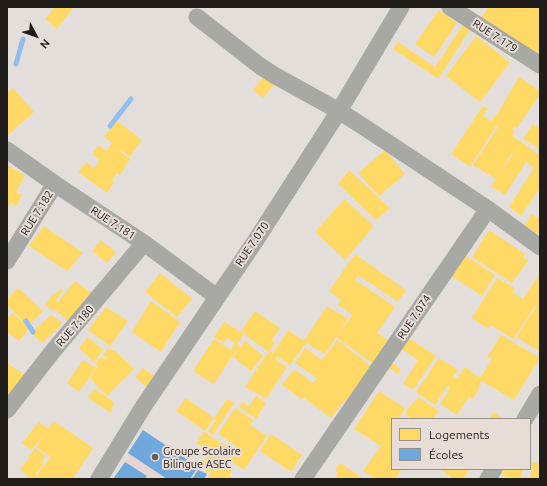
<!DOCTYPE html>
<meta charset="utf-8">
<style>
body{margin:0}
#map{position:relative;width:547px;height:486px;overflow:hidden;background:#e4deda;font-family:Ubuntu,sans-serif}
canvas{display:block}
.frame{position:absolute;inset:0;border:8px solid #201c19;pointer-events:none}
.legend{position:absolute;left:391px;top:418px;width:140px;height:52px;box-sizing:border-box;background:#e8ddd6;border:1px solid #98908a;margin:0;padding:5px 7px;list-style:none;font-size:12px;color:#201c19}
.legend li{display:flex;align-items:center;gap:8px;height:20px}
.legend b{width:20px;border:1px solid #98908a}
.north{position:absolute;left:16px;top:16px;width:40px;height:40px;-webkit-text-stroke:3px #e8ddd6;paint-order:stroke;rotate:131deg;font-size:11px;font-weight:700;line-height:16px;text-align:center;color:#201c19}
.north::after{content:'';display:block;margin:auto;width:14px;height:18px;background:#201c19;clip-path:polygon(50% 0,100% 100%,50% 72%,0 100%)}
</style>
<div id="map">
<canvas width="547" height="486"></canvas>
<div class="frame"></div>
<ul class="legend">
<li><b style="height:11px;background:#ffd966"></b>Logements</li>
<li><b style="height:11px;background:#6fa8dc"></b>Écoles</li>
</ul>
<div class="north">N</div>
</div>
<script>
const ctx = document.querySelector('canvas').getContext('2d');
ctx.lineJoin = 'round';
function paint(path, color) { ctx.fillStyle = color; ctx.fill(path, 'evenodd'); }
const poly = rows => new Path2D(rows.map(r => 'M' + r).join(''));
function trace(path, color, width, dash) { ctx.strokeStyle = color; ctx.lineWidth = width; ctx.lineCap = dash ? 'butt' : 'round'; ctx.setLineDash(dash || []); ctx.stroke(path); }
function drawText(font, color, halo, rows, align = 'center') {
  ctx.font = font + ' Ubuntu,sans-serif'; ctx.lineWidth = 4; ctx.setLineDash([]); ctx.textBaseline = 'middle'; ctx.strokeStyle = halo; ctx.fillStyle = color; for (const [text, x, y, turn = 0] of rows) {
    ctx.save(); ctx.translate(x, y); ctx.rotate((+turn || 0) * Math.PI / 180); ctx.textAlign = isNaN(turn) ? turn : align; if (halo) ctx.strokeText(text, 0, 0); ctx.fillText(text, 0, 0); ctx.restore();
  }
}
const education = poly([
 [143,430,198,467,207,474,204,479,113,479,125,462,128,453]
]);
const homes = poly([
 [55,7,74,7,57,29,45,19],
 [489,7,540,7,540,61,481,18],
 [439,10,457,23,434,57,415,44],
 [464,23,471,28,438,79,393,49,398,42,435,67],
 [476,36,510,62,480,102,446,76],
 [265,74,275,83,263,98,253,90],
 [519,77,540,91,540,94,517,128,515,126,512,130,515,132,512,136,540,155,540,188,521,216,509,207,534,168,526,162,505,195,491,186,513,154,512,153,496,179,473,165,498,127,496,126,470,167,451,154,483,106,488,109,483,116,491,121,495,115,496,116],
 [13,88,34,112,7,136,7,93],
 [117,121,142,140,129,157,121,150,120,152,130,159,120,175,117,173,112,180,114,182,107,193,78,172,86,162,94,168,100,160,92,154,98,145,106,151,112,143,104,137],
 [533,124,540,129,540,149,523,139],
 [385,150,405,174,379,196,358,173],
 [7,165,25,175,16,192,22,195,17,206,10,203,7,209],
 [349,170,390,208,376,220,338,184],
 [344,199,374,226,345,260,315,232],
 [532,214,540,219,540,230,538,234,524,226],
 [44,226,83,253,67,271,29,246],
 [489,230,525,254,523,257,528,261,512,283,472,257],
 [101,240,116,252,107,263,92,251],
 [355,254,406,290,398,302,358,275,355,280,395,307,377,333,388,340,372,363,336,337,353,315,338,305,341,300,329,291],
 [464,255,495,275,482,296,450,275],
 [160,273,192,299,177,317,145,292],
 [540,273,540,352,516,337,536,307,535,306,513,339,491,325,488,329,472,318,497,278,515,288,512,292,523,299],
 [75,281,94,295,71,323,54,309,52,311,45,305,54,293,56,294,61,288,63,290,56,301,57,303],
 [18,288,43,311,28,326,7,305,7,299],
 [151,301,180,322,161,352,132,332],
 [327,306,348,319,325,354,306,343,290,365,277,356,275,359,287,367,266,399,245,387,267,354,268,355,270,351,273,353,288,330,304,341],
 [106,307,128,321,110,346,88,330],
 [255,311,280,328,272,340,275,343,269,352,245,335,246,334,241,331],
 [12,313,30,328,19,341,7,332,7,320],
 [51,315,61,322,61,325,42,343,31,333],
 [224,322,244,334,237,345,240,348,245,341,263,356,251,371,233,357,236,353,235,352,214,384,193,371,214,339,231,350,235,343,227,338,224,343,214,337],
 [501,335,540,358,514,400,481,381,479,384,481,385,473,399,469,397,457,415,440,404,450,388,447,386,435,405,416,392,439,358,458,370,453,377,457,379,465,367,480,378,492,359,487,357],
 [88,337,103,350,94,362,79,348],
 [407,337,436,356,413,390,403,384,418,360,400,348],
 [337,340,372,367,347,401,345,400,331,418,303,397,301,399,282,385,294,369,313,383,317,378,295,363,305,348,322,360],
 [108,348,113,351,114,350,134,369,107,396,90,378,98,366,95,364,101,357,105,359,107,358,103,355],
 [83,360,96,368,79,392,67,383],
 [7,363,28,377,7,406],
 [392,363,401,369,398,374,389,368],
 [143,368,154,376,146,387,135,377],
 [94,389,114,402,111,413,88,398],
 [379,391,405,408,399,419,392,419,392,469,402,469,395,479,376,479,363,471,381,446,354,429],
 [256,396,266,403,256,419,239,407,242,402,248,407],
 [418,397,439,411,433,419,412,419,406,415,407,410],
 [186,398,214,418,205,431,176,411],
 [227,399,234,403,213,435,208,432,216,420,214,419],
 [235,408,253,420,237,444,250,425,267,436,244,470,232,462,231,464,220,457,209,473,200,467,210,450,207,448,206,449,196,443,204,432,233,450,236,446,218,434],
 [494,412,504,419,489,419],
 [54,421,93,448,73,479,38,479,36,478,35,479,26,479,28,476,20,469,29,458,28,457,35,448,46,456,42,462,44,464,35,475,36,476,51,457,36,447,44,435,31,450,22,443,39,422,48,429],
 [271,434,302,455,291,472,260,451],
 [223,462,233,469,229,475,234,479,207,479,215,466,219,469],
 [532,462,540,464,540,479,530,479],
 [340,463,364,479,335,479,338,474,335,471],
 [440,469,470,469,463,479,454,479],
 [503,469,523,469,521,479,502,476]
]);
const schools = poly([
 [143,430,198,467,190,479,167,479,128,453],
 [125,462,147,476,145,479,113,479],
 [198,470,207,474,204,479,192,479]
]);
const stream = poly([
 [16,64,23,39],
 [110,126,131,99],
 [26,321,33,332]
]);
const minor = poly([
 [450,7,540,65],
 [197,17,260,66,274,75,339,111,364,127,488,209],
 [7,150,55,184,144,243,217,297],
 [7,261,55,184],
 [7,410,53,351,144,243],
 [525,419,540,394],
 [99,479,143,407,256,240,339,111,401,7],
 [303,479,488,209,540,247],
 [488,479,494,469]
]);
const markers = [
 [155,457,4,"#65605d"]
];
const streetNames = [
 ["RUE 7.179",495,36,33],
 ["RUE 7.182",37,213,-58],
 ["RUE 7.181",113,223,33],
 ["RUE 7.070",252,244,-56],
 ["RUE 7.074",414,317,-56],
 ["RUE 7.180",75,326,-49]
];
const poiNames = [
 ["Groupe Scolaire",163,451],
 ["Bilingue ASEC",163,464]
];
paint(education, '#e7d5d3');
paint(homes, '#ffd966');
paint(schools, '#6fa8dc');
trace(stream, '#94bcec', 5);
trace(minor, '#a8a8a5', 17);
for (const [x, y, r, color] of markers) { const dot = new Path2D(); dot.arc(x, y, r, 0, 2 * Math.PI); ctx.fillStyle = color; ctx.fill(dot); trace(dot, '#e8ddd6', 1.5); }
drawText('11px', '#201c19', '#e8ddd6', streetNames);
drawText('11px', '#201c19', '#e8ddd6', poiNames, 'left');
</script>
